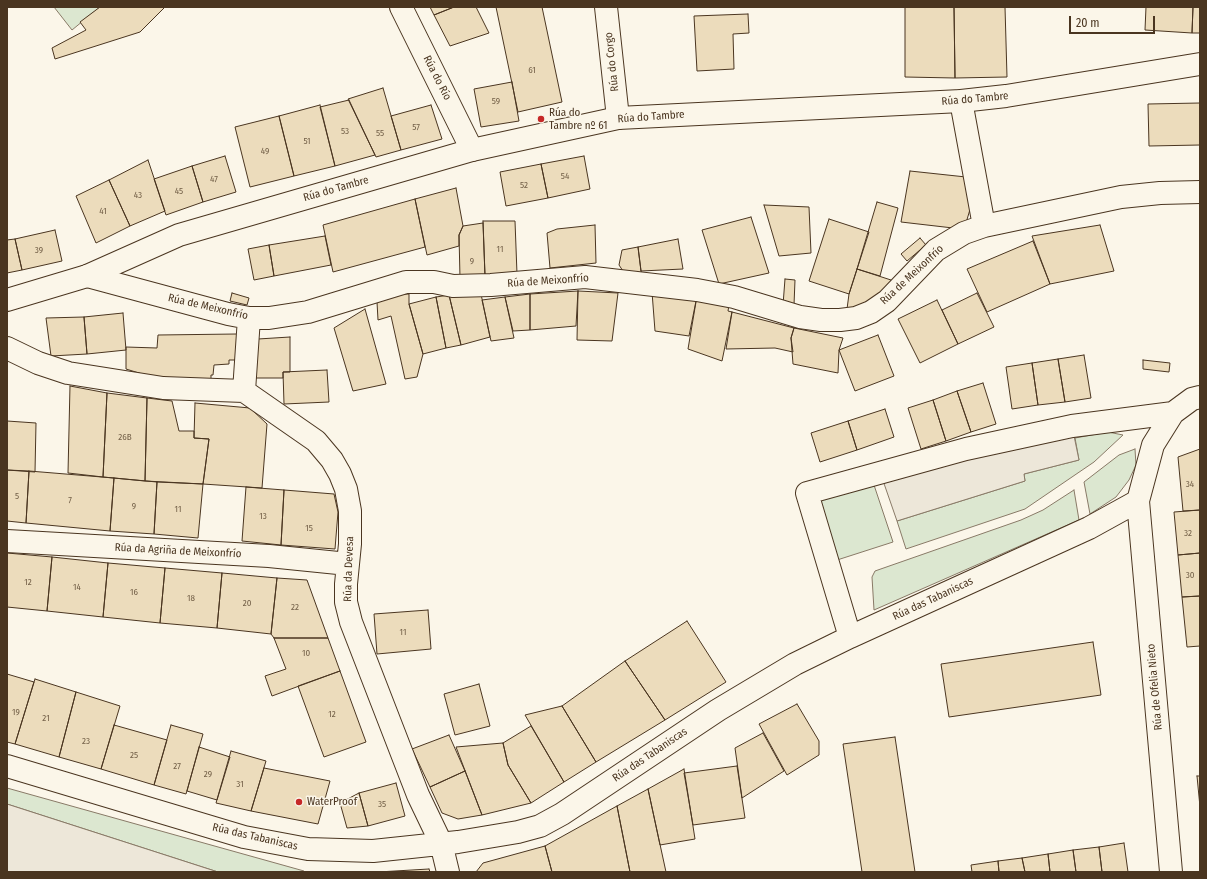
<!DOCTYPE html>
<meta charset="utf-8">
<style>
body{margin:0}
#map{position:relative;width:1207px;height:879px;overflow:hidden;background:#fbf6e9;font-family:"Fira Sans Condensed",sans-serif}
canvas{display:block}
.frame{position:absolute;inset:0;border:8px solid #4a3520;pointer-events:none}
.scale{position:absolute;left:1069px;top:16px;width:86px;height:18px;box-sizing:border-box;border:2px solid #4a3520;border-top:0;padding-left:5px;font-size:12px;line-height:14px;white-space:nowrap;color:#4a3520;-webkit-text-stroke:3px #fbf6e9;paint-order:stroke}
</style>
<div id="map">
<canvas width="1207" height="879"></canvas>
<div class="frame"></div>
<div class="scale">20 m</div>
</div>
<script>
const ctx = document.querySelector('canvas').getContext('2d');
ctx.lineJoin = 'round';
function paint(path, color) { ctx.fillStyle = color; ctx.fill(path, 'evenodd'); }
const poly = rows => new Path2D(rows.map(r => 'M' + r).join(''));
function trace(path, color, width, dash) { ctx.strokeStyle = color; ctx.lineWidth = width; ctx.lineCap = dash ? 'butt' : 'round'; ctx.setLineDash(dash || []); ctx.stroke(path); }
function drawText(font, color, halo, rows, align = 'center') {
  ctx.font = font + ' "Fira Sans Condensed",sans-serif'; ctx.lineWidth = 3; ctx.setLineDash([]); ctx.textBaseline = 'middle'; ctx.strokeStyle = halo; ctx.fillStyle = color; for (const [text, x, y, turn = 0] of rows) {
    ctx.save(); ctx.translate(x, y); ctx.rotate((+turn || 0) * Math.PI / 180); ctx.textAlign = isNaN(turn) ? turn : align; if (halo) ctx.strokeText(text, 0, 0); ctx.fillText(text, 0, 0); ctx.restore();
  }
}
const green = poly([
 [54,7,100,7,72,30,54,7],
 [1108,432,1123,435,1094,462,1025,509,906,549,897,521,1025,481,1024,474,1079,460,1075,438,1108,432],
 [1135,449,1136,465,1129,480,1116,497,1090,514,1084,482,1119,455,1135,449],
 [873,482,893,542,834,561,814,502,873,482],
 [1074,490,1079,520,874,610,872,577,875,571,1021,520,1043,510,1074,490],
 [7,788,304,871,304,872,218,872,7,804,7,788]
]);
const parking = poly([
 [1072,426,1079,460,1024,474,1025,481,897,521,880,472,1072,426],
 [7,804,218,872,7,872,7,804]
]);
const building = poly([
 [100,7,165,7,140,32,55,59,52,48,86,30,80,22,100,7],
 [430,7,454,7,434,15,430,7],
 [454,7,476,7,489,33,450,46,434,15,454,7],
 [496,7,542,7,562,102,518,112,496,7],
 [905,7,954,7,955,78,905,77,905,7],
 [954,7,1005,7,1007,77,955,78,954,7],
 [1146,7,1193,7,1192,33,1145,30,1146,7],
 [1193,7,1200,7,1200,33,1192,33,1193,7],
 [748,14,749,33,733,34,734,69,697,71,694,16,748,14],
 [512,82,519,121,481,127,474,89,512,82],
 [383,88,401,150,376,157,348,99,383,88],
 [349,100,375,155,335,166,320,107,349,100],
 [1200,103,1200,145,1149,146,1148,104,1200,103],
 [320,105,335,166,294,176,279,116,320,105],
 [431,105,442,139,401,150,391,116,431,105],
 [279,116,294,176,250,187,235,127,279,116],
 [225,156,236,192,203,202,192,166,225,156],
 [584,156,590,189,548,198,541,164,584,156],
 [148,160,165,211,130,226,109,180,148,160],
 [541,164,548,198,506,206,500,172,541,164],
 [192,166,203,202,166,215,154,179,192,166],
 [910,171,966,177,971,206,966,223,953,228,901,222,910,171],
 [109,180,130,226,96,243,76,196,109,180],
 [456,188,463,226,459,235,459,246,427,255,415,199,456,188],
 [415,199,425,247,333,272,323,225,415,199],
 [877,202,898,208,880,276,857,269,877,202],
 [764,205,809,207,811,253,779,256,764,205],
 [751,217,769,273,719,284,702,230,751,217],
 [829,219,869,232,849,294,809,281,829,219],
 [483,221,515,221,517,274,485,276,483,221],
 [483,223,485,276,460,278,459,235,463,226,483,223],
 [595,225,596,263,550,268,547,233,557,229,595,225],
 [1100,225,1114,271,1050,284,1032,236,1100,225],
 [55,230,62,261,22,270,15,239,55,230],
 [325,236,331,265,274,276,269,245,325,236],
 [920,238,926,245,907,261,901,254,920,238],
 [15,239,22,270,7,273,7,240,15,239],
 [678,239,683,269,641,271,638,247,678,239],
 [1033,241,1050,284,987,312,967,269,1033,241],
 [269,245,274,276,254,280,248,249,269,245],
 [638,247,641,271,642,276,623,271,619,265,622,250,638,247],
 [857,269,891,280,893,284,881,293,859,306,847,309,849,294,857,269],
 [785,279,795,280,794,305,783,305,785,279],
 [578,291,576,326,530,330,530,294,578,291],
 [578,291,618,293,612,341,577,340,578,291],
 [652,292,697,296,689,336,655,331,652,292],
 [232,293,249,298,247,305,230,301,232,293],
 [977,293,994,327,958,344,942,310,977,293],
 [393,294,409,294,409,304,423,354,417,377,405,379,391,316,378,320,377,302,393,294],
 [481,294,490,337,461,345,449,295,481,294],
 [530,294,530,330,513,331,505,297,530,294],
 [449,295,461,345,446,348,436,297,449,295],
 [697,296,729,305,728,311,732,312,722,361,688,349,697,296],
 [436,297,446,348,423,354,409,304,436,297],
 [505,297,514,338,491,341,482,300,505,297],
 [937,300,958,344,920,363,898,319,937,300],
 [365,309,386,384,353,391,334,328,365,309],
 [732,312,794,328,791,338,793,352,775,348,726,349,732,312],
 [123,313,126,350,87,354,84,317,123,313],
 [84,317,87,354,51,356,46,318,84,317],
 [794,328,843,338,839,350,838,373,793,364,791,338,794,328],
 [237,334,237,360,229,360,229,364,214,365,213,375,211,375,211,382,155,378,126,369,126,347,157,348,158,335,237,334],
 [878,335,894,376,855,391,839,350,878,335],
 [290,337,290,372,283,372,283,378,255,378,258,339,290,337],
 [1084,355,1091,398,1065,402,1058,359,1084,355],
 [1058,359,1065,402,1038,405,1032,363,1058,359],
 [1143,360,1170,363,1169,372,1143,369,1143,360],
 [1032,363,1038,405,1012,409,1006,367,1032,363],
 [327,370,329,402,284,404,283,372,327,370],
 [983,383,996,424,971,432,957,391,983,383],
 [70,386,107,393,103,477,68,473,70,386],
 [957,391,971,432,946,441,933,400,957,391],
 [107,393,147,398,145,481,103,477,107,393],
 [147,398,172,401,179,431,194,431,194,438,209,439,203,484,145,481,147,398],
 [933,400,946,441,921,449,908,408,933,400],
 [195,403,250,408,267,424,262,488,203,484,209,439,194,438,195,403],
 [885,409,894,437,857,450,848,421,885,409],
 [7,421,36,423,35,472,7,470,7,421],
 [848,421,857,450,820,462,811,433,848,421],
 [1200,449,1200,510,1183,511,1178,457,1200,449],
 [7,470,29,471,26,523,7,521,7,470],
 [29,471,114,478,110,531,26,523,29,471],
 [114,478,157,482,154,534,110,531,114,478],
 [157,482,203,484,198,538,154,534,157,482],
 [246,487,284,490,281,545,242,541,246,487],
 [284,490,334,494,338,512,335,549,281,545,284,490],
 [1200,510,1200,553,1178,555,1174,512,1200,510],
 [7,553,52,557,47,611,7,607,7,553],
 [1200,553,1200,596,1182,597,1178,555,1200,553],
 [52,557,108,563,103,617,47,611,52,557],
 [108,563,165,568,160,623,103,617,108,563],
 [165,568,222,573,217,628,160,623,165,568],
 [222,573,277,578,271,634,217,628,222,573],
 [277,578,307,580,328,638,274,638,271,634,277,578],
 [1200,596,1200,646,1187,647,1182,597,1200,596],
 [428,610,431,649,377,654,374,614,428,610],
 [687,621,726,682,665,720,625,661,687,621],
 [274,638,328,638,340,671,272,696,265,676,286,669,274,638],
 [1093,642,1101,695,949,717,941,664,1093,642],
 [625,661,665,720,596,762,562,706,625,661],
 [340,671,366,742,324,757,298,686,340,671],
 [7,674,34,682,15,744,7,742,7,674],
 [35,679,76,692,59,757,15,744,35,679],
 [479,684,490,726,455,735,444,694,479,684],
 [76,692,120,706,101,769,59,757,76,692],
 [797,704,819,741,819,755,787,775,759,724,797,704],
 [562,706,596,762,564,782,525,715,562,706],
 [114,725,167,740,154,785,101,769,114,725],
 [171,725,203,734,186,794,154,785,171,725],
 [531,726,564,782,531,803,508,765,503,743,531,726],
 [763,733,784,771,742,798,735,748,763,733],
 [449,735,465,771,430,787,412,749,449,735],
 [895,737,915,872,862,872,843,744,895,737],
 [503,743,508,765,531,803,482,815,456,747,503,743],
 [199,747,230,757,217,800,187,791,199,747],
 [231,751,266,761,251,811,216,803,231,751],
 [737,766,745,818,693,825,684,773,737,766],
 [264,768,330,781,318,824,251,811,264,768],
 [684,769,695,839,660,845,648,789,684,769],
 [465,771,482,815,458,819,442,813,430,787,465,771],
 [1197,776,1200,776,1200,807,1197,776],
 [396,783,405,816,368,826,359,793,396,783],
 [648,789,666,872,630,872,617,806,648,789],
 [359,793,368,826,347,828,340,803,359,793],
 [617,806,630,872,552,872,545,846,617,806],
 [1124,843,1128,872,1102,872,1099,847,1124,843],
 [545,846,552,872,476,872,483,863,545,846],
 [1099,847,1102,872,1076,872,1073,850,1099,847],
 [1073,850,1076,872,1050,872,1048,854,1073,850],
 [1048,854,1050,872,1025,872,1022,858,1048,854],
 [1022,858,1025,872,999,872,998,861,1022,858],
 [998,861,999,872,972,872,971,865,998,861],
 [429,869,430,872,378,872,429,869]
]);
const minor = poly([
 [401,7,472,150],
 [606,7,618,118],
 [961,101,984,226],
 [87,276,228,314,249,318,269,318,308,312,406,282,434,282,453,286,491,285,585,277,697,290,734,297,800,317,821,320,840,320,856,318,871,312,887,301,936,250,964,233,984,226,1121,197,1160,193,1200,192],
 [7,348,38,363,68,373,163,388,244,391],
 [244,391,316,441,332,460,340,474,346,489,350,511,350,544,346,584,346,602,351,622,418,795,441,843,448,872],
 [244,391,249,318],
 [7,541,269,556,348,564],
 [850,637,807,493,966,449,1072,426,1173,413],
 [7,766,244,837,308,849,373,851,458,842,518,832,540,826,562,814,718,710,795,664,850,637,1089,528,1138,501],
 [1171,872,1138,501,1153,445,1173,413,1192,399,1200,397]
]);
const secondary = poly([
 [7,300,87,276,179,235,472,150,618,118,961,101,1006,96,1200,64]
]);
const markers = [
 [541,119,4,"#c62828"],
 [299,802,4,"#c62828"]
];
const numberNames = [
 ["61",532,70],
 ["59",496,101],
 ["57",416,127],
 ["53",345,131],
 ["55",380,133],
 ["51",307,141],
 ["49",265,151],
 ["54",565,176],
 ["47",214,179],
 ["52",524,185],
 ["45",179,191],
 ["43",138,195],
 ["41",103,211],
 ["11",500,249],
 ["39",39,250],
 ["9",472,261],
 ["26B",125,437],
 ["34",1190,484],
 ["5",17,496],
 ["7",70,500],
 ["9",134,506],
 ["11",178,509],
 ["13",263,516],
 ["15",309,528],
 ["32",1188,533],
 ["30",1190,575],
 ["12",28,582],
 ["14",77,587],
 ["16",134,592],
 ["18",191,598],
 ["20",247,603],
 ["22",295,607],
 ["11",403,632],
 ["10",306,653],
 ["19",16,712],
 ["12",332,714],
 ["21",46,718],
 ["23",86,741],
 ["25",134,755],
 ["27",177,766],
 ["29",208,774],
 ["31",240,784],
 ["35",382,804]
];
const streetNames = [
 ["Rúa do Corgo",612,62,-96],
 ["Rúa do Río",437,78,63],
 ["Rúa do Tambre",975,99,-5],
 ["Rúa do Tambre",651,117,-4],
 ["Rúa do Tambre",336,189,-16],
 ["Rúa de Meixonfrío",912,275,-43],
 ["Rúa de Meixonfrío",548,281,-4],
 ["Rúa de Meixonfrío",208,307,13],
 ["Rúa da Agriña de Meixonfrío",178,551,3],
 ["Rúa da Devesa",349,569,-88],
 ["Rúa das Tabaniscas",933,599,-25],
 ["Rúa de Ofelia Nieto",1155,687,-95],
 ["Rúa das Tabaniscas",650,755,-34],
 ["Rúa das Tabaniscas",255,837,13]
];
const poiNames = [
 ["Rúa do",549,113],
 ["Tambre nº 61",549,126],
 ["WaterProof",307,802]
];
paint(green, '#dce7d0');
trace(green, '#887966', 1);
paint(parking, '#ede7d9');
trace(parking, '#887966', 1);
paint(building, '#ecdcbc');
trace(building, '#4a3520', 1);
trace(minor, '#4a3520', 24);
trace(secondary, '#4a3520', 24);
trace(minor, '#fbf6e9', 22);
trace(secondary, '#fbf6e9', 22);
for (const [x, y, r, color] of markers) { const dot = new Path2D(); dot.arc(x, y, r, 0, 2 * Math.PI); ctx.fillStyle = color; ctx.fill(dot); trace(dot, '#fbf6e9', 1.5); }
drawText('9px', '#725f47', null, numberNames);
drawText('11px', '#4a3520', '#fbf6e9', streetNames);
drawText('11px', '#4a3520', '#fbf6e9', poiNames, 'left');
</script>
